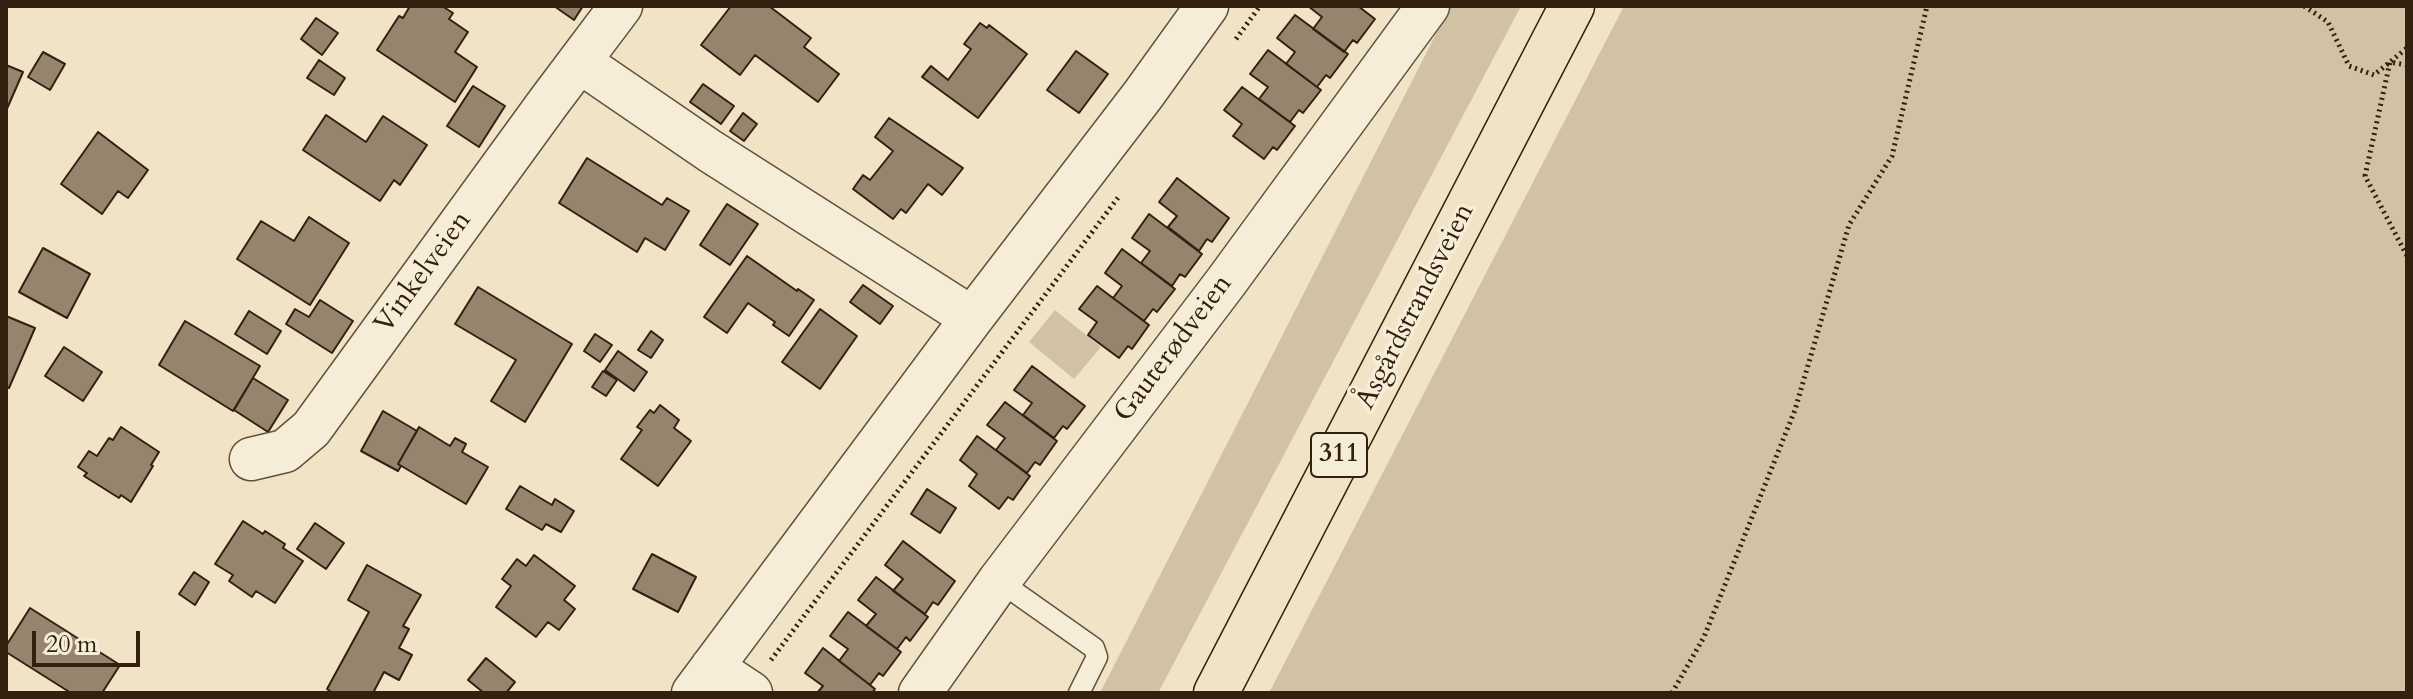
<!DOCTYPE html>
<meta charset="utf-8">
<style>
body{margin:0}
#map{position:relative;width:2413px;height:699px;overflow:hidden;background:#f1e3c5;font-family:Cardo,serif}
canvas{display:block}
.frame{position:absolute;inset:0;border:8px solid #33200f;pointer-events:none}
.scale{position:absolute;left:32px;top:631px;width:108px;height:36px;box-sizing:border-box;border:4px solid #33200f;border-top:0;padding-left:10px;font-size:24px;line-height:28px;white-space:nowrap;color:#33200f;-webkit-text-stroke:6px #f6edd9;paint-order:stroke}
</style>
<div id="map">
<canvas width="2413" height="699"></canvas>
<div class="frame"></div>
<div class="scale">20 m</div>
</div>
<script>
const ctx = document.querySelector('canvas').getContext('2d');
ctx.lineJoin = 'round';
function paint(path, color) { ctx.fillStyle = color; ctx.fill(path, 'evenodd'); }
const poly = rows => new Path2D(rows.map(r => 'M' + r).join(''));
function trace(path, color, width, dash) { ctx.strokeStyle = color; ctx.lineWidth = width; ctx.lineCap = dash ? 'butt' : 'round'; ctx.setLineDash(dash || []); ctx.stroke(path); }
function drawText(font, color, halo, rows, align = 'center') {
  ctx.font = font + ' Cardo,serif'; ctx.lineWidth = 7; ctx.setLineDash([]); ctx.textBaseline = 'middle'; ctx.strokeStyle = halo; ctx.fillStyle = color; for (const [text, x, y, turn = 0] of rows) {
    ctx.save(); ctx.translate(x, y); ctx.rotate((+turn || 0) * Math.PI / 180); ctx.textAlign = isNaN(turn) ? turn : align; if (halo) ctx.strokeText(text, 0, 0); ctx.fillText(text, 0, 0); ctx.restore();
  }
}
const green = poly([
 [1409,6,1521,6,1158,693,1100,693,1438,30],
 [1624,6,2407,6,2407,693,1269,693],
 [1055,310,1101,347,1074,379,1029,342]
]);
const building = poly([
 [410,6,442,6,453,13,449,19,468,32,455,52,477,67,455,102,377,50,399,16,403,18,410,6],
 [554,6,583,6,574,20,554,6],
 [731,6,769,6,811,38,804,47,839,74,818,102,755,55,740,75,701,45,731,6],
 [1308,6,1358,6,1375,19,1357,43,1353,40,1344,52,1313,29,1322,17,1308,6],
 [1295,15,1348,54,1330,78,1326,75,1317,87,1286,64,1295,52,1277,38,1295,15],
 [316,18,338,33,322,55,301,39,316,18],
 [980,23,987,28,989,25,1027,54,978,118,922,77,931,66,948,80,971,49,964,44,980,23],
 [1268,50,1321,90,1303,113,1299,110,1290,122,1259,99,1268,87,1250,74,1268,50],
 [1076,51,1108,74,1079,113,1047,90,1076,51],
 [43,52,65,64,50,90,28,77,43,52],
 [319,60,345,78,334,95,307,78,319,60],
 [6,65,23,72,6,111,6,65],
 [703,84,734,106,721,124,690,102,703,84],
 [473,86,505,106,479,147,447,126,473,86],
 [1242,87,1295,126,1277,150,1273,147,1264,159,1233,136,1242,124,1224,110,1242,87],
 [743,113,757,124,744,141,730,131,743,113],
 [326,115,366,142,383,116,427,145,400,185,394,180,380,201,303,150,326,115],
 [889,118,963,168,942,195,928,184,906,213,901,209,893,219,853,189,863,175,870,180,893,151,875,137,889,118],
 [98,132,148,170,128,198,118,191,102,214,61,184,98,132],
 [587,158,662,205,667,198,689,211,665,250,645,238,637,252,559,203,587,158],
 [1177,178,1229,218,1212,242,1207,239,1199,251,1168,227,1177,216,1159,202,1177,178],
 [727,204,758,224,730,265,700,245,727,204],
 [1149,214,1202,254,1185,277,1180,274,1172,286,1141,263,1150,251,1132,238,1149,214],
 [309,217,349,243,310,305,237,259,261,221,294,241,309,217],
 [43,248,90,274,67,318,19,292,43,248],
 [1122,249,1175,289,1157,312,1153,309,1144,321,1113,298,1122,286,1105,273,1122,249],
 [747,256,797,291,798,289,814,300,789,336,773,325,775,322,748,303,727,333,704,317,747,256],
 [863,285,893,306,880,324,850,302,863,285],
 [1097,286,1149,325,1132,349,1128,346,1119,358,1088,335,1097,322,1079,309,1097,286],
 [478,287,572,344,525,422,491,401,516,360,455,324,478,287],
 [320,300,353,321,332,353,286,324,295,309,309,317,320,300],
 [820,309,857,336,820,389,782,362,820,309],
 [249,311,281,331,267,354,235,334,249,311],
 [6,316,35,328,9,388,6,387,6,316],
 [185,321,260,366,233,411,159,365,185,321],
 [651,331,663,340,651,358,638,350,651,331],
 [595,334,612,345,600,362,584,351,595,334],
 [64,347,102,372,83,401,45,376,64,347],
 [618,351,647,372,634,391,605,370,618,351],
 [1032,366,1085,406,1067,429,1063,426,1054,438,1023,415,1032,403,1014,390,1032,366],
 [603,371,617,380,606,396,592,387,603,371],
 [253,378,288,400,268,432,234,410,253,378],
 [1005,402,1057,441,1040,465,1035,462,1027,473,996,450,1005,438,987,425,1005,402],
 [660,405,679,420,674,428,691,441,658,486,621,459,642,430,637,427,650,410,654,413,660,405],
 [383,411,417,431,398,464,401,466,398,471,361,451,383,411],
 [121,427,159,452,151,465,153,466,131,502,121,495,119,498,84,476,87,473,78,467,89,451,97,456,109,438,113,440,121,427],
 [419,427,450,446,455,438,466,444,462,452,488,467,466,504,398,464,419,427],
 [977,436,1030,476,1013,500,1008,497,999,509,969,486,977,474,960,460,977,436],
 [520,486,552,505,555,499,574,511,561,532,546,524,542,530,506,509,520,486],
 [927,489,956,508,940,533,911,514,927,489],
 [243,521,263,534,265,531,285,544,283,548,303,561,275,603,256,591,252,597,229,581,233,575,215,564,243,521],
 [315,523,344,543,326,569,297,549,315,523],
 [903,541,955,581,938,605,933,602,925,614,893,591,903,579,885,565,903,541],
 [652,554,696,577,678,612,633,589,652,554],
 [534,555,575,586,564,600,575,609,559,630,548,622,536,637,496,607,511,586,502,579,517,559,526,566,534,555],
 [367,565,421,595,403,626,409,629,399,648,412,655,399,680,384,672,373,693,333,693,327,689,369,612,348,600,367,565],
 [194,572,209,582,195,605,179,594,194,572],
 [876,577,928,617,910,641,906,637,897,649,866,626,876,614,858,600,876,577],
 [30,608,120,665,102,693,71,693,6,652,6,646,30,608],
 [848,612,901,652,883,676,879,673,870,685,839,661,848,649,830,636,848,612],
 [823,648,875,689,872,693,817,693,823,686,805,673,823,648],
 [486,658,515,682,506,693,484,693,468,680,486,658]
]);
const path = poly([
 [2304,6,2328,22,2349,66,2374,75,2407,48],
 [1236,39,1260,6],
 [2407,65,2390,62,2365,176,2407,256],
 [771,660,1120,195],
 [1672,693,1704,637,1795,410,1849,225,1892,156,1927,6]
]);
const service = poly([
 [999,581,1094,648,1097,657,1079,693]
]);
const minor = poly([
 [580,62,710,151,972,318],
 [251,459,285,451,311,429,548,103,621,6],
 [712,667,751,693],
 [693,693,972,318,1143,95,1207,6],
 [920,693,999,581,1226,282,1428,6]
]);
const primary = poly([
 [1216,693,1572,6]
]);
const shields = [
 [1339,455,56]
];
const shieldNames = [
 ["311",1339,455]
];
const streetNames = [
 ["Vinkelveien",424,273,-54],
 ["Åsgårdstrandsveien",1416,307,-63],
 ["Gauterødveien",1174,349,-53]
];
paint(green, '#d1c2a6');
paint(building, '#96856e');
trace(building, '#33200f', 2);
trace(service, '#62513c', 23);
trace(minor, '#62513c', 45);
trace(primary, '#33200f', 47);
trace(path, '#33200f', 5, [2, 4]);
trace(service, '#f6edd9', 20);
trace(minor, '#f6edd9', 42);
trace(primary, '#f1e3c5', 44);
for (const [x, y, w] of shields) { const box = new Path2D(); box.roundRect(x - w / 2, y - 22, w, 44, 6); ctx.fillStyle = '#f6edd9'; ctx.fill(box); trace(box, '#33200f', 2); }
drawText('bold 26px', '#33200f', null, shieldNames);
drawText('28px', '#33200f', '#f6edd9', streetNames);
</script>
